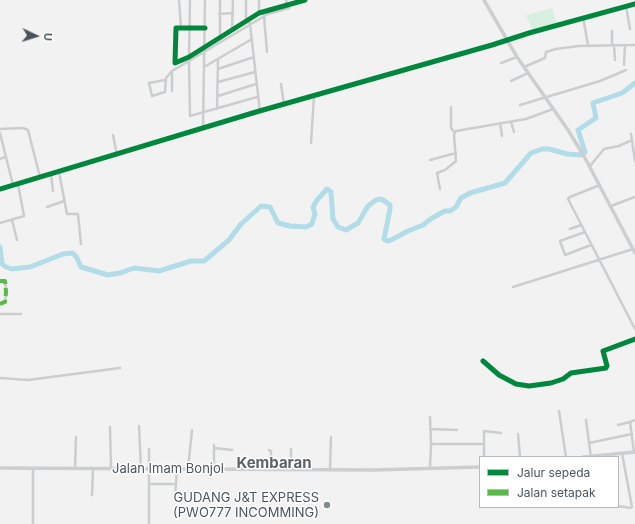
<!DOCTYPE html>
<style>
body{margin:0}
#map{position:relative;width:635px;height:524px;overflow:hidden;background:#f2f2f2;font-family:Inter,sans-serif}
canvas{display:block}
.legend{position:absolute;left:479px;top:456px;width:140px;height:52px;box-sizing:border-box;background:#fff;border:1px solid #b7bbbe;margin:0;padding:5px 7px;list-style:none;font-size:12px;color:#4a545d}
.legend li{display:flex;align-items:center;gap:8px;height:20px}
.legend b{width:20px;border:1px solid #b7bbbe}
.north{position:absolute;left:16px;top:16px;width:40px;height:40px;-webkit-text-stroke:3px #fff;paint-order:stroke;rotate:94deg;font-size:11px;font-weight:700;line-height:16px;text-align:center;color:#4a545d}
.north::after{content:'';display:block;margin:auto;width:14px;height:18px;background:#4a545d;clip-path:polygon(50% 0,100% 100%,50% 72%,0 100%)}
</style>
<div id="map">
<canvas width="635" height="524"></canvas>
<ul class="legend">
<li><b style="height:5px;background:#00873e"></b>Jalur sepeda</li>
<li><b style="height:5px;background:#58b947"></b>Jalan setapak</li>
</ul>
<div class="north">U</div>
</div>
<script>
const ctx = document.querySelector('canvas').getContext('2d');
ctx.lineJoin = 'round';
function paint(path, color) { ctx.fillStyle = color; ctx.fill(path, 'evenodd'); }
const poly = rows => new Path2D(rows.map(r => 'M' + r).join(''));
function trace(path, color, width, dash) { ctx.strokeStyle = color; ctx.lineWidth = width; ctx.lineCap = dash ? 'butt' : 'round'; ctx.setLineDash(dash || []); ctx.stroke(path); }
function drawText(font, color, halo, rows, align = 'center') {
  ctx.font = font + ' Inter,sans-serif'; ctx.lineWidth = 3; ctx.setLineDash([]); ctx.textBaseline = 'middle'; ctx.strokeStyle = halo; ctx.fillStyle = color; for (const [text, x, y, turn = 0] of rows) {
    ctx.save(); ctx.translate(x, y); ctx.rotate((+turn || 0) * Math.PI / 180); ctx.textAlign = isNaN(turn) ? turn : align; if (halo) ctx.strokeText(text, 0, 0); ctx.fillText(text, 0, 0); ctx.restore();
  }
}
const green = poly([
 [552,8,557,24,533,31,526,15]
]);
const river = poly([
 [0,247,2,264,6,267,12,269,30,267,63,254,72,253,76,256,81,267,108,275,120,273,134,268,159,271,191,261,204,261,229,240,241,224,261,206,270,207,278,223,290,226,306,227,312,224,313,220,315,214,313,207,317,200,327,189,331,192,333,219,338,227,346,230,358,223,368,206,376,200,381,199,386,202,390,205,390,209,384,239,387,241,391,240,408,231,423,225,432,218,445,211,450,211,456,207,461,198,470,193,505,183,531,153,542,149,549,149,567,154,580,155,585,152,578,130,596,118,593,103,622,93,635,83]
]);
const minor = poly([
 [179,0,181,28],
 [220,0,220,39],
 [286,0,287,5],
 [626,6,630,29],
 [259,13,259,0],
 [219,14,233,13],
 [264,17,267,52],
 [583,17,588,45],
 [246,20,246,0],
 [248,20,250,24,260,112],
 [205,28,176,28,175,63,189,57,259,13,305,0],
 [232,29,233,0],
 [612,45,612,31],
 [614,45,615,60],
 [189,57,190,0],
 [189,62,190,116,257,97],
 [501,63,517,57],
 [624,65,625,45],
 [204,67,252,39],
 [524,67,545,58,546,52,556,49,579,46,635,45],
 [218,69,254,57],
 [165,80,149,83,152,96,165,92,166,78,172,71,268,14,289,8],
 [511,81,528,73],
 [218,82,255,72],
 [281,84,284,105],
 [172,91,172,72],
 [218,96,256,84],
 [520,105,600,81,626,70],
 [451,107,451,128,455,133],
 [217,109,218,60],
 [511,122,514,132],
 [500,123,502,136],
 [203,128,205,0],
 [0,129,23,128,28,130,40,177],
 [0,133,13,185],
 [631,134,635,161],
 [113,135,117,155],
 [311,143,314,96],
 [0,159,5,157],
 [430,160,456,153],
 [590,166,604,149,619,146,632,140],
 [59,172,67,214,78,214,81,244],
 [51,174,53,191],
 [600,185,570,197,568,199,635,329],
 [0,189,256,112,492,45,529,33,635,4],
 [440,189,437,173,445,170,456,161,454,135,456,131,526,119,553,109],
 [611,206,635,197],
 [47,207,64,201],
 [12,220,17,240],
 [0,223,24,216,18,184],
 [570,229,581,225],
 [585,232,560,241,565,255,591,245],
 [0,281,5,281,6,292,5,302,0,304],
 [513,287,633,249],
 [0,314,21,314],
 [483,361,499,375,516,384,529,386,551,383,563,379,571,373,606,368,607,366,603,351,635,339],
 [0,378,28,380,120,368],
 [559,411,566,457],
 [430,417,431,444],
 [586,420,591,457],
 [618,425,630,422],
 [139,426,141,469],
 [110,427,111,469],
 [430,429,457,430],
 [518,434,520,457],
 [589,443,632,434],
 [214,448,232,450],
 [149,449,149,524],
 [269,450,271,451,271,470],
 [634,452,630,422,635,420],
 [484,457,484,431,501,433],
 [33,469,33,524],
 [75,469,76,437],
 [188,469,192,430],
 [214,469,214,445],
 [430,469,431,444,483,444],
 [291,470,291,449],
 [330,470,331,437],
 [149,484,176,484],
 [92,495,93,469],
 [175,497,177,469],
 [618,506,630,508,632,507,622,453]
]);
const secondary = poly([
 [484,0,517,57,568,130,585,158,635,253],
 [583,457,635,452],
 [0,468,372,470,480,467]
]);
const quiet = poly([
 [0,281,5,281,6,292,5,302,0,304]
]);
const cycleway = poly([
 [205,28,176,28,175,63,189,57,259,13,305,0],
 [0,189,256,112,492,45,529,33,635,4],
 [483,361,499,375,516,384,529,386,551,383,563,379,571,373,606,368,607,366,603,351,635,339]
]);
const markers = [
 [327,505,4,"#858b91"]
];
const streetNames = [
 ["Jalan Imam Bonjol",168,469]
];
const poiNames = [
 ["GUDANG J&T EXPRESS",319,498],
 ["(PWO777 INCOMMING)",319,513]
];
const quarterNames = [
 ["Kembaran",274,463]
];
paint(green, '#d9efe1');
trace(river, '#b2dde8', 5);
trace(minor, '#cccdcf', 2.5);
trace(secondary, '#ccced0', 3.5);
trace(quiet, '#58b947', 4, [8, 4]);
trace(cycleway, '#00873e', 5);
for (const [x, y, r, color] of markers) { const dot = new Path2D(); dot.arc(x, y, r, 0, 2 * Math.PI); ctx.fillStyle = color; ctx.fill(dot); trace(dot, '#fff', 1.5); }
drawText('13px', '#4a545d', '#fff', streetNames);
drawText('13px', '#4a545d', '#fff', poiNames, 'right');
drawText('bold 15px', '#5e6165', '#fff', quarterNames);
</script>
